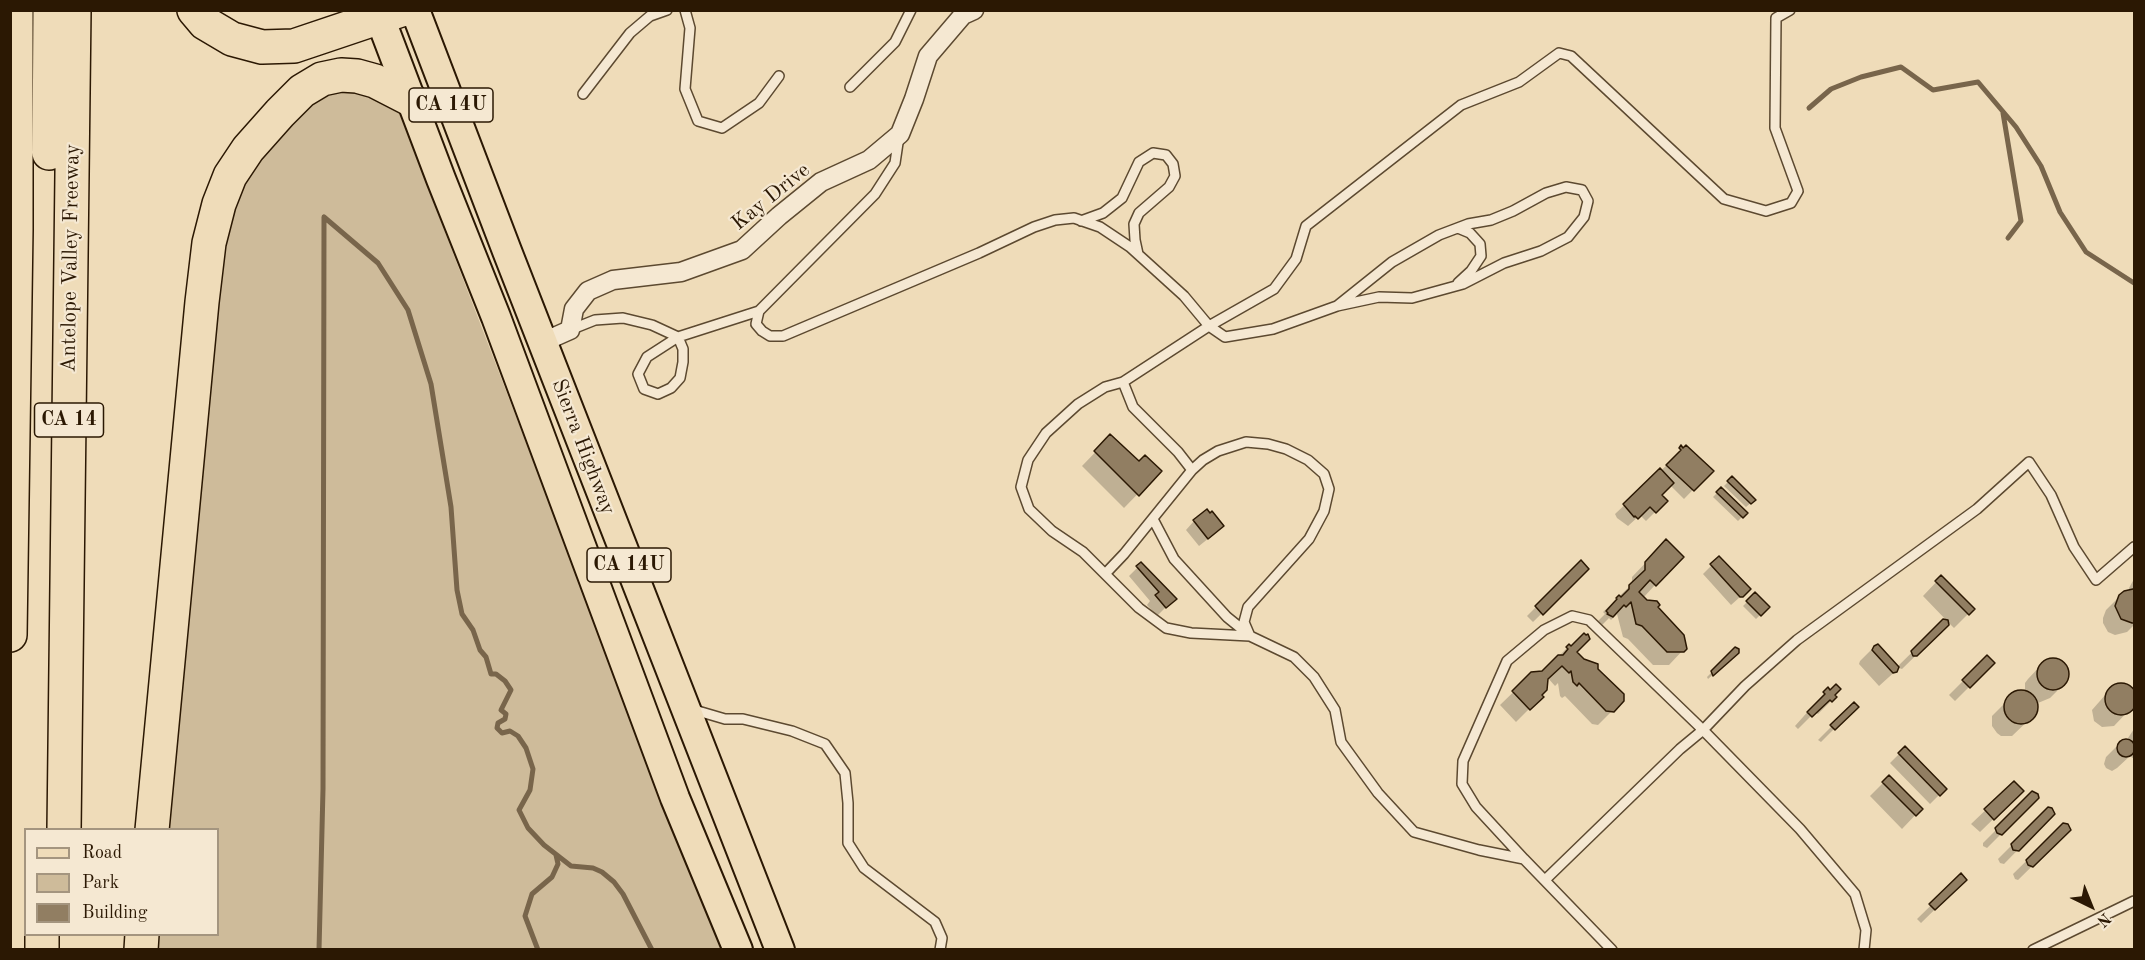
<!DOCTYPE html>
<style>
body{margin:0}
#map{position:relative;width:2145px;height:960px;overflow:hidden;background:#efdcb9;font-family:"Old Standard TT",serif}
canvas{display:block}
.frame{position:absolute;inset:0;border:12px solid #2b1803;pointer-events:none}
.legend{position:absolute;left:24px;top:828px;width:195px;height:108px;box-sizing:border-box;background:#f5e8d2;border:2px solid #a4957f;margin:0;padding:8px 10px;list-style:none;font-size:18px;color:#2b1803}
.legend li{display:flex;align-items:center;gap:12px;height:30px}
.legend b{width:30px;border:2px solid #a4957f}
.north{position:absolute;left:2061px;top:876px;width:60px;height:60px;-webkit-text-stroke:4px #f5e8d2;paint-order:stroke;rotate:137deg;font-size:16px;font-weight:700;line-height:24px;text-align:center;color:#2b1803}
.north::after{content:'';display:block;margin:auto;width:21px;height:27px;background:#2b1803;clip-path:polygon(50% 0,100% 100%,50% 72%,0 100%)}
</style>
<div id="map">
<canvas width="2145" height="960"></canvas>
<div class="frame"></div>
<ul class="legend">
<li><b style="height:8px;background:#efdcb9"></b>Road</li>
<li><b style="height:16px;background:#cebb9a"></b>Park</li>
<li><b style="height:16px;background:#917e62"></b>Building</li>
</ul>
<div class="north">N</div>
</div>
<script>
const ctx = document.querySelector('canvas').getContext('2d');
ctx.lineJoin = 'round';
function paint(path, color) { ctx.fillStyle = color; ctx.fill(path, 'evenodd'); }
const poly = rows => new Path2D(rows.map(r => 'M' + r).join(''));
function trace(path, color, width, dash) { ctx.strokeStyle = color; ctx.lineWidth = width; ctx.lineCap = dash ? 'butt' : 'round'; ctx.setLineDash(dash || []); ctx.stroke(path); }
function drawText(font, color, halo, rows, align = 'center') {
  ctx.font = font + ' "Old Standard TT",serif'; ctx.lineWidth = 4.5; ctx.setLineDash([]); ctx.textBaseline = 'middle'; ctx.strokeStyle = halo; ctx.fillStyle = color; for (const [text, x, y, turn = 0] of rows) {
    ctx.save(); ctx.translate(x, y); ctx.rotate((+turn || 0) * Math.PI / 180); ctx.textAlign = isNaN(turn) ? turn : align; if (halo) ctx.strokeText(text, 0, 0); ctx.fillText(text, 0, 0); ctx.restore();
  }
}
const green = poly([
 [352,83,398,110,721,949,153,950,154,935,218,934,218,830,164,829,217,275,226,228,251,168,288,120,325,92]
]);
const shadow = poly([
 [1110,437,1139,463,1160,471,1124,508,1082,466],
 [1686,447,1711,471,1684,499,1670,485,1660,495,1666,501,1646,521,1640,515,1628,526,1617,518,1615,514],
 [1732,478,1754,500,1746,507,1724,486],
 [1721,489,1746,513,1738,521,1713,497],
 [1194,521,1214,534,1199,546,1186,530],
 [1653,555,1655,585,1643,598,1656,607,1685,648,1669,665,1653,665,1628,639,1623,637,1617,614,1611,620,1609,618,1598,629,1594,625,1605,614,1603,612,1632,584,1632,577],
 [1719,558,1749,589,1731,605,1703,574],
 [1581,562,1587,569,1533,622,1527,616],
 [1141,564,1174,599,1157,616,1147,605,1150,601,1129,576],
 [1941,577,1973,609,1954,628,1949,623,1902,669,1899,668,1879,686,1859,664,1860,661,1874,647,1897,667,1944,621,1948,622,1923,596],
 [2134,579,2134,625,2127,632,2115,635,2108,632,2103,623,2103,618,2106,610,2120,596,2129,591,2129,588],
 [1755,594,1768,607,1756,619,1743,606],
 [1569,646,1597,669,1623,700,1598,725,1592,724,1565,696,1562,698,1560,696,1558,683,1555,686,1547,677,1539,695,1541,697,1516,722,1500,705,1532,674,1543,672],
 [1735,649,1738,652,1708,679,1707,677],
 [1987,657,1993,663,1955,701,1949,695],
 [2054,659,2061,662,2067,670,2067,680,2064,684,2050,698,2038,703,2036,703,2034,715,2012,736,2001,736,1997,733,1992,726,1992,716,2016,692,2025,693,2025,683,2028,679,2042,664],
 [2114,685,2127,685,2134,691,2134,705,2114,726,2102,727,2094,721,2092,710],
 [1828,689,1835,697,1818,714,1815,712,1798,729,1795,726],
 [1854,704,1856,707,1821,742,1818,740],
 [2134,729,2134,759,2130,756,2117,768,2112,771,2106,768,2104,764,2106,757,2120,743,2126,741],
 [1905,748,1945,789,1930,804,1890,763],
 [1889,777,1921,809,1902,829,1870,796],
 [2014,783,2022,791,1980,832,1971,824],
 [2033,793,2001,834,1987,848,1983,846,1983,843],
 [2048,809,2053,814,2004,864,2000,863,1998,859],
 [2064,824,2069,830,2018,880,2015,879,2013,874],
 [1961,876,1965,880,1921,923,1917,919]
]);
const stream = poly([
 [1809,108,1831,89,1861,77,1901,67,1933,90,1978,82,2016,127,2041,166,2060,212,2086,252,2134,283],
 [2003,113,2021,221,2008,238],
 [324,217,378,263,408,310,431,384,451,507,457,590,462,614,473,630,480,650,486,657,491,674,496,674,505,681,511,690,501,710,506,714,505,719,498,723,497,728,502,733,510,731,518,736,526,748,533,769,530,790,519,810,528,828,544,845,571,866,593,868,602,872,614,882,623,894,652,950],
 [319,950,323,789,324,217],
 [538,950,525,916,532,894,552,877,558,864,556,855]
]);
const building = poly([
 [1110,434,1139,461,1145,455,1162,471,1139,496,1094,451,1110,434],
 [1681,445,1683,448,1686,445,1714,471,1694,491,1666,465,1681,450,1679,448,1681,445],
 [1660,468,1674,483,1662,495,1668,501,1656,513,1650,507,1638,519,1635,516,1634,517,1623,504,1660,468],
 [1732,476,1756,500,1751,504,1727,481,1732,476],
 [1721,487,1748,513,1743,518,1716,492,1721,487],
 [1207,509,1210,513,1212,511,1224,526,1208,539,1193,520,1207,509],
 [1666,539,1684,557,1656,586,1650,580,1639,592,1647,600,1657,601,1660,605,1658,607,1684,635,1687,649,1684,652,1667,652,1642,626,1636,624,1631,602,1626,607,1624,605,1613,617,1607,614,1608,613,1606,611,1617,599,1616,598,1619,595,1621,597,1629,589,1629,585,1645,570,1645,562,1666,539],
 [1719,556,1751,589,1743,597,1740,597,1710,564,1719,556],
 [1581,560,1589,569,1543,615,1535,606,1581,560],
 [1141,562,1177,599,1166,608,1155,595,1159,592,1136,566,1141,562],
 [1941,575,1975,609,1969,615,1935,581,1941,575],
 [2133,589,2134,589,2134,623,2132,623,2121,619,2115,606,2119,595,2124,591,2133,589],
 [1755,592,1770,607,1761,616,1746,601,1755,592],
 [1943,619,1948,620,1949,625,1917,656,1913,656,1911,651,1943,619],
 [1584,633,1586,635,1588,634,1590,639,1577,652,1584,659,1598,664,1598,669,1624,694,1624,701,1614,712,1606,711,1579,683,1577,686,1573,682,1571,671,1569,673,1562,666,1548,679,1547,690,1542,695,1544,697,1530,710,1512,691,1531,672,1542,671,1558,655,1563,655,1568,649,1566,647,1569,644,1571,646,1584,633],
 [1878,644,1899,667,1897,672,1893,673,1872,650,1874,646,1878,644],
 [1735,647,1739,649,1739,653,1713,676,1711,671,1735,647],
 [1987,655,1995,663,1970,688,1962,680,1987,655],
 '2037 674a16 16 0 1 1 32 0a16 16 0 1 1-32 0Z',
 '2105 699a16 16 0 1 1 32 0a16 16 0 1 1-32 0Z',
 [1836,684,1841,689,1835,695,1837,697,1832,702,1830,700,1812,717,1807,712,1825,694,1823,692,1828,687,1830,690,1836,684],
 '2004 707a17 17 0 1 1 34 0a17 17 0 1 1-34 0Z',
 [1854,702,1859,707,1835,730,1830,725,1854,702],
 '2117 748a9 9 0 1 1 18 0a9 9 0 1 1-18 0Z',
 [1905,746,1947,789,1940,796,1898,753,1905,746],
 [1889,775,1923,809,1916,816,1882,782,1889,775],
 [2014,781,2024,791,1994,820,1984,809,2014,781],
 [2032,791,2038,794,2039,798,2002,835,1997,833,1995,828,2032,791],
 [2048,807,2052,808,2055,814,2019,851,2013,850,2011,844,2048,807],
 [2063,823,2068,824,2071,830,2033,867,2028,865,2026,860,2063,823],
 [1961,873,1967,880,1935,910,1929,904,1961,873]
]);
const lane = poly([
 [685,10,690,28,685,89,698,121,722,128,759,103,779,76],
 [850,87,895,42,911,10],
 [583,94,630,33,650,16,667,10],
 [899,136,895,163,875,194,759,311,756,324,762,331,770,336,783,336,979,253,1034,227,1055,220,1074,218,1100,227,1130,247,1184,296,1209,326,1225,337,1273,329,1337,306,1392,262,1439,235,1468,224,1491,220,1513,211,1546,193,1566,187,1582,190,1588,201,1584,217,1568,237,1541,251,1504,263,1463,284,1412,298,1379,297,1337,306],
 [1081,221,1103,213,1122,198,1139,162,1153,153,1166,155,1173,164,1175,176,1169,187,1139,213,1134,224,1135,240,1138,254],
 [1458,283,1471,271,1481,256,1480,244,1470,233,1458,228],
 [570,330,595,320,623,318,652,325,678,337,683,349,683,362,680,378,671,388,658,394,644,389,638,374,647,357,678,337,759,311],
 [1123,382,1133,407,1178,452,1192,470],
 [1153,519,1174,559,1227,617,1248,634],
 [1105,574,1124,554,1192,470,1203,460,1218,451,1246,442,1268,444,1286,449,1308,460,1324,474,1329,489,1324,511,1309,539,1248,607,1244,622,1250,636],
 [691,709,725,719,743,719,792,731,825,744,845,773,848,803,848,843,864,868,935,922,942,938,940,950],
 [1524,859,1476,807,1462,784,1463,761,1507,661,1544,630,1572,616,1589,620,1703,730,1745,686,1797,640,1977,509,2029,462,2051,495,2074,547,2096,580,2134,547],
 [1545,880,1680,749,1703,730,1800,829,1855,894,1866,930,1864,950],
 [1612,950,1524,859,1479,850,1414,832,1378,793,1341,742,1335,710,1314,677,1294,657,1250,636,1191,633,1166,628,1139,608,1083,552,1052,531,1029,509,1021,487,1028,460,1046,433,1078,404,1105,387,1123,382,1209,326,1274,289,1296,259,1306,226,1461,105,1519,82,1559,53,1571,56,1724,199,1766,211,1791,203,1798,191,1775,128,1776,18,1790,10],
 [2033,950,2134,901]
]);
const street = poly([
 [543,342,570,330,574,309,588,291,613,280,681,272,742,250,779,216,821,182,869,160,900,134,914,99,928,56,963,15,974,10]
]);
const primary = poly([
 [377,10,441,179,496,317,675,798,738,950],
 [415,10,507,251,780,950]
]);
const highway = poly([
 [194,10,205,23,232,39,262,47,294,46,401,10],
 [49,153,50,10],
 [10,635,16,229,16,10],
 [64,830,74,10],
 [152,830,202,302,209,243,219,204,230,176,248,149,280,113,302,91,322,79,341,75,357,76,375,81,410,99],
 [42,950,42,934],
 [141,950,142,934]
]);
const shields = [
 [451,105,84],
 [69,420,69],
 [629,565,84]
];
const shieldNames = [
 ["CA 14U",451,105],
 ["CA 14",69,420],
 ["CA 14U",629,565]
];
const streetNames = [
 ["Kay Drive",771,197,-39],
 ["Antelope Valley Freeway",71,258,-89],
 ["Sierra Highway",583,447,69]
];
paint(green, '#cebb9a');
paint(shadow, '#0003');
trace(stream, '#78654b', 5);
paint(building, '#917e62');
trace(building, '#2b1803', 1.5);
trace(lane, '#5c4930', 12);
trace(street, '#5c4930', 21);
trace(primary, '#2b1803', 32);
trace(highway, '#2b1803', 36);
trace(lane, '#f5e8d2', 9);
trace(street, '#f5e8d2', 18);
trace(primary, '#efdcb9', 28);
trace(highway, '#efdcb9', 33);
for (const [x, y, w] of shields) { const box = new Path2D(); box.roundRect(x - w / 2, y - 17, w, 34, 4.5); ctx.fillStyle = '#f5e8d2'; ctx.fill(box); trace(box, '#2b1803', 1.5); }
drawText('bold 20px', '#2b1803', null, shieldNames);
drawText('21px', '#2b1803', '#f5e8d2', streetNames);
</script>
